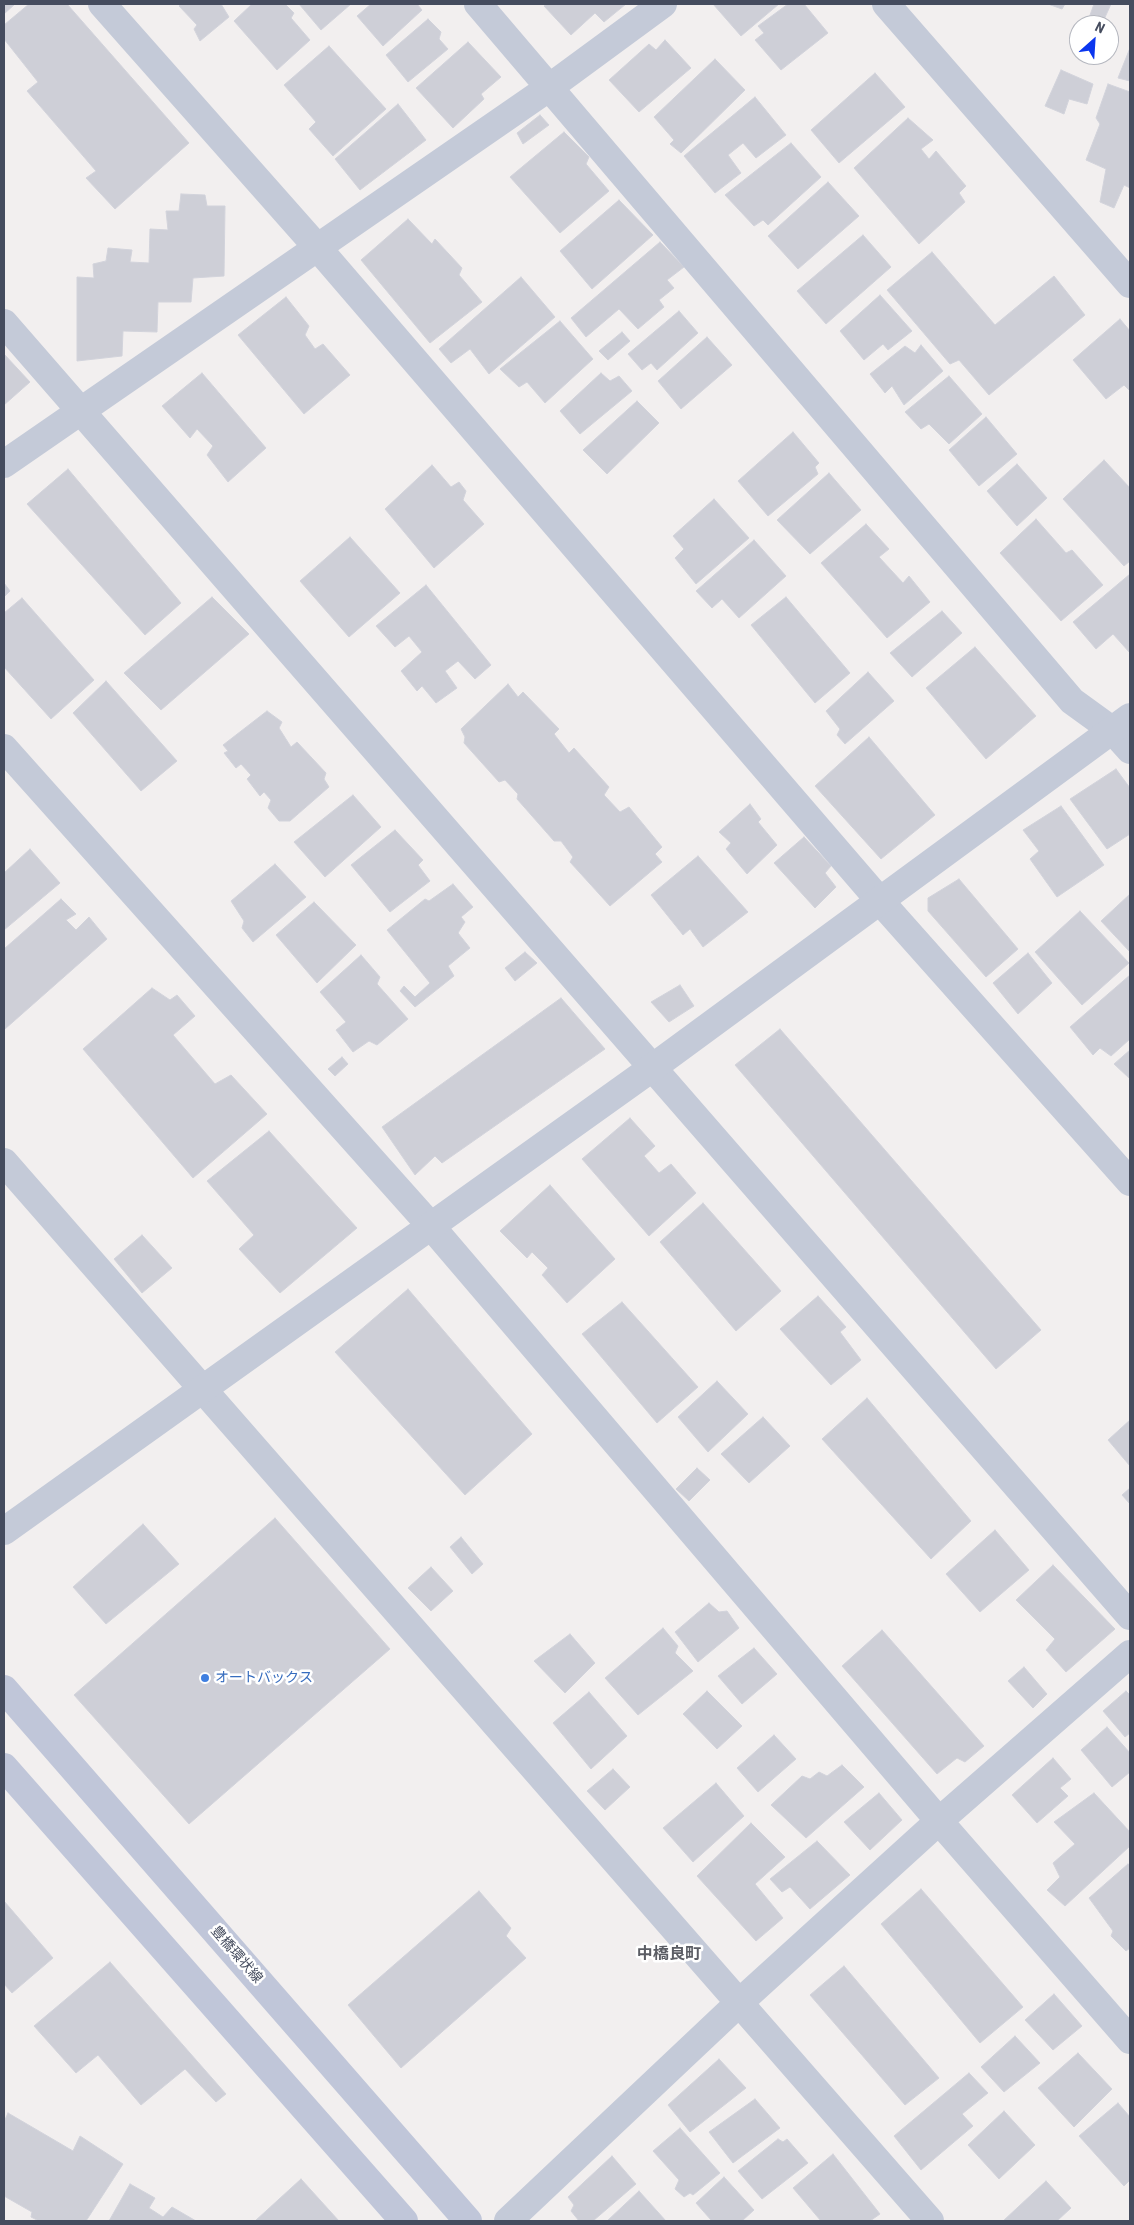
<!DOCTYPE html>
<meta charset="utf-8">
<style>
body{margin:0}
#map{position:relative;width:1134px;height:2225px;overflow:hidden;background:#f2efef;font-family:"Roboto Condensed",sans-serif}
canvas{display:block}
.frame{position:absolute;inset:0;border:5px solid #454c5e;pointer-events:none}
.north{position:absolute;left:1069px;top:15px;width:50px;height:50px;box-sizing:border-box;background:#fff;border:1px solid #b5b7bf;border-radius:50%;rotate:26deg;font-size:14px;font-weight:700;line-height:20px;text-align:center;color:#454c5e}
.north::after{content:'';display:block;margin:auto;width:18px;height:22px;background:#0b36ef;clip-path:polygon(50% 0,100% 100%,50% 72%,0 100%)}
</style>
<div id="map">
<canvas width="1134" height="2225"></canvas>
<div class="frame"></div>
<div class="north">N</div>
</div>
<script>
const ctx = document.querySelector('canvas').getContext('2d');
ctx.lineJoin = 'round';
function paint(path, color) { ctx.fillStyle = color; ctx.fill(path, 'evenodd'); }
const poly = rows => new Path2D(rows.map(r => 'M' + r).join(''));
function trace(path, color, width, dash) { ctx.strokeStyle = color; ctx.lineWidth = width; ctx.lineCap = dash ? 'butt' : 'round'; ctx.setLineDash(dash || []); ctx.stroke(path); }
function drawText(font, color, halo, rows, align = 'center') {
  ctx.font = font + ' "Roboto Condensed","Noto Sans JP",sans-serif'; ctx.lineWidth = 5; ctx.setLineDash([]); ctx.textBaseline = 'middle'; ctx.strokeStyle = halo; ctx.fillStyle = color; for (const [text, x, y, turn = 0] of rows) {
    ctx.save(); ctx.translate(x, y); ctx.rotate((+turn || 0) * Math.PI / 180); ctx.textAlign = isNaN(turn) ? turn : align; if (halo) ctx.strokeText(text, 0, 0); ctx.fillText(text, 0, 0); ctx.restore();
  }
}
const building = poly([
 [4,4,15,4,4,14,4,4],
 [29,4,67,4,189,143,115,209,86,178,96,171,27,91,38,82,4,39,4,25,29,4],
 [181,4,221,4,229,17,200,41,194,29,197,25,179,6,181,4],
 [252,4,285,4,294,13,291,18,310,40,277,70,234,21,252,4],
 [299,4,351,4,321,30,299,4],
 [371,4,417,4,422,10,383,46,357,16,371,4],
 [547,4,626,4,604,22,595,13,571,35,544,6,547,4],
 [713,4,779,4,741,36,713,4],
 [788,4,804,4,828,33,781,70,755,40,764,33,758,26,788,4],
 [1048,4,1065,4,1062,9,1048,4],
 [1094,4,1111,4,1102,24,1089,18,1094,4],
 [428,19,441,32,439,39,448,49,408,82,386,55,428,19],
 [665,40,691,68,639,112,609,80,649,44,656,50,665,40],
 [468,42,501,77,481,94,484,99,453,128,416,88,468,42],
 [329,46,386,109,333,156,309,129,316,122,284,85,329,46],
 [1130,48,1130,81,1118,78,1130,48],
 [715,59,745,90,681,153,670,144,674,140,654,117,715,59],
 [1061,70,1093,84,1087,104,1069,99,1064,114,1045,106,1061,70],
 [875,73,905,107,839,163,811,130,875,73],
 [1108,84,1130,92,1130,188,1124,185,1114,208,1100,202,1106,169,1086,160,1100,124,1096,118,1108,84],
 [755,97,786,135,756,158,743,143,728,155,741,173,715,193,684,156,755,97],
 [398,104,426,140,360,190,335,159,398,104],
 [540,115,549,125,523,144,517,133,540,115],
 [908,118,933,140,921,149,929,159,936,151,966,186,959,193,965,202,919,244,854,168,908,118],
 [564,132,589,157,586,164,609,191,560,233,510,177,564,132],
 [791,143,821,177,768,225,763,220,754,226,725,195,791,143],
 [828,182,859,216,798,269,768,236,828,182],
 [181,194,205,195,207,206,225,206,224,276,193,278,191,302,158,302,157,332,123,331,122,356,77,361,77,277,94,278,93,264,106,261,108,248,132,250,130,262,149,263,150,229,168,230,166,211,179,211,181,194],
 [619,200,653,235,592,289,560,251,619,200],
 [408,219,432,244,435,239,462,268,459,275,482,302,430,343,361,260,408,219],
 [863,235,891,267,826,324,797,291,863,235],
 [660,242,684,267,667,280,674,288,659,300,664,307,638,329,619,309,586,337,571,318,660,242],
 [932,252,995,325,1054,276,1085,315,989,395,959,360,950,364,887,290,932,252],
 [521,277,555,317,489,374,470,349,451,363,439,349,521,277],
 [880,295,912,331,888,350,883,344,864,360,840,331,880,295],
 [286,297,309,326,305,335,315,349,323,344,350,375,304,414,238,335,286,297],
 [679,311,698,333,657,370,651,363,642,370,628,354,679,311],
 [1120,319,1130,331,1130,391,1124,385,1106,399,1073,360,1120,319],
 [560,321,593,359,545,403,527,382,519,387,500,369,560,321],
 [622,332,630,341,608,360,599,351,622,332],
 [707,337,732,365,681,409,658,381,707,337],
 [921,345,943,371,904,405,892,386,885,393,870,374,905,346,915,353,921,345],
 [4,354,30,382,4,405,4,354],
 [202,373,266,448,228,482,207,455,213,446,197,429,190,438,162,406,202,373],
 [601,373,610,381,619,376,632,391,580,434,560,411,601,373],
 [949,376,982,414,949,444,929,424,921,429,905,412,949,376],
 [637,401,659,423,607,474,583,450,637,401],
 [986,417,1017,454,979,486,949,450,986,417],
 [793,432,819,463,815,467,818,474,768,516,738,481,793,432],
 [1104,460,1130,488,1130,561,1124,566,1063,499,1104,460],
 [1017,464,1047,498,1017,526,987,491,1017,464],
 [432,465,451,487,459,482,466,491,463,500,484,524,434,568,385,509,432,465],
 [68,469,181,603,145,635,27,504,68,469],
 [829,473,861,510,810,554,777,520,829,473],
 [714,499,749,538,696,584,675,558,684,549,673,536,714,499],
 [1036,519,1066,553,1072,550,1103,585,1061,621,1000,553,1036,519],
 [866,524,889,549,879,557,903,583,909,576,930,602,887,638,821,563,866,524],
 [350,537,400,593,349,637,300,581,350,537],
 [754,540,786,576,739,618,722,599,712,608,696,591,754,540],
 [1130,574,1130,653,1113,634,1096,649,1073,622,1130,574],
 [4,583,10,591,4,597,4,583],
 [426,585,491,665,475,679,458,661,445,671,457,688,436,703,422,686,417,691,401,671,422,652,409,636,395,647,376,626,426,585],
 [212,597,249,634,161,710,124,673,212,597],
 [786,597,850,673,815,703,751,625,786,597],
 [22,598,94,680,51,719,4,667,4,613,22,598],
 [942,611,962,633,912,677,890,653,942,611],
 [975,647,1036,716,986,759,926,688,975,647],
 [868,672,894,701,845,744,837,735,840,729,826,711,868,672],
 [106,681,177,761,141,791,73,713,106,681],
 [508,684,518,697,523,692,559,729,554,734,569,753,574,748,609,787,604,795,620,812,629,807,662,847,655,854,662,862,610,906,570,862,573,857,561,841,554,841,517,799,518,794,505,780,499,782,464,743,465,737,461,729,508,684],
 [267,711,282,722,279,728,291,747,297,742,326,773,324,779,329,787,290,821,279,821,268,808,271,800,264,792,260,796,247,779,251,775,241,764,236,768,224,753,228,751,223,745,267,711],
 [869,737,935,815,881,859,815,786,869,737],
 [1116,769,1130,788,1130,834,1107,849,1070,799,1116,769],
 [353,795,381,827,325,877,294,842,353,795],
 [750,804,761,819,758,822,777,845,747,874,726,849,731,843,719,832,750,804],
 [1061,806,1104,865,1057,897,1030,859,1039,851,1023,830,1061,806],
 [395,830,423,860,418,865,430,881,390,912,351,865,395,830],
 [804,837,831,866,825,873,836,887,815,908,774,863,804,837],
 [30,849,60,883,4,930,4,873,30,849],
 [698,856,748,912,703,947,690,929,683,935,651,895,698,856],
 [275,864,306,897,253,942,242,928,244,921,231,901,275,864],
 [959,879,1018,949,986,977,928,911,928,898,959,879],
 [453,884,473,907,461,917,465,922,458,933,470,948,448,966,454,976,415,1007,400,991,404,986,415,997,430,983,387,930,425,899,429,901,453,884],
 [1130,894,1130,952,1101,921,1130,894],
 [61,899,76,914,66,920,76,930,89,917,107,939,5,1029,4,1027,4,949,61,899],
 [314,902,356,945,317,983,276,935,314,902],
 [1080,911,1129,963,1082,1005,1035,952,1080,911],
 [525,952,537,963,515,981,505,968,525,952],
 [1028,953,1052,983,1018,1014,993,983,1028,953],
 [361,955,380,977,377,984,408,1019,377,1045,369,1041,353,1052,336,1030,346,1022,320,992,361,955],
 [1130,975,1130,1039,1111,1056,1100,1048,1093,1055,1070,1027,1130,975],
 [680,985,694,1006,669,1022,651,1002,680,985],
 [152,988,170,1000,177,995,195,1016,173,1035,215,1084,231,1075,267,1114,193,1178,83,1049,152,988],
 [561,998,605,1049,442,1163,435,1156,415,1175,382,1127,561,998],
 [780,1029,1041,1330,996,1369,735,1065,780,1029],
 [1130,1050,1130,1077,1129,1078,1114,1064,1130,1050],
 [342,1057,348,1064,335,1076,328,1069,342,1057],
 [630,1118,655,1146,644,1156,659,1173,671,1164,696,1193,649,1236,582,1159,630,1118],
 [269,1131,357,1228,280,1293,239,1249,254,1235,207,1181,269,1131],
 [550,1185,615,1259,567,1303,542,1275,548,1268,532,1252,527,1258,500,1231,550,1185],
 [703,1203,781,1291,736,1331,660,1242,703,1203],
 [142,1235,172,1268,142,1293,114,1259,142,1235],
 [408,1289,532,1434,465,1495,335,1352,408,1289],
 [818,1296,846,1327,840,1332,861,1360,831,1385,780,1329,818,1296],
 [622,1302,698,1387,657,1423,582,1334,622,1302],
 [717,1381,748,1414,708,1452,678,1417,717,1381],
 [867,1398,971,1521,931,1559,822,1439,867,1398],
 [763,1417,790,1446,749,1483,721,1454,763,1417],
 [1130,1420,1130,1466,1108,1440,1130,1420],
 [697,1468,710,1480,689,1501,676,1489,697,1468],
 [1130,1488,1130,1504,1122,1495,1130,1488],
 [275,1518,390,1649,189,1824,74,1695,275,1518],
 [143,1524,179,1564,106,1624,73,1587,143,1524],
 [995,1530,1029,1570,980,1612,946,1574,995,1530],
 [461,1537,483,1564,472,1574,450,1547,461,1537],
 [1053,1565,1115,1629,1066,1672,1046,1650,1055,1639,1016,1600,1053,1565],
 [431,1567,453,1591,431,1611,408,1588,431,1567],
 [709,1603,719,1612,727,1611,739,1628,698,1662,675,1632,709,1603],
 [663,1628,678,1646,675,1653,693,1671,638,1715,605,1678,663,1628],
 [882,1630,984,1746,965,1762,957,1758,937,1774,842,1666,882,1630],
 [570,1634,595,1663,565,1693,534,1661,570,1634],
 [754,1648,777,1674,742,1704,718,1676,754,1648],
 [1024,1667,1047,1694,1033,1708,1008,1681,1024,1667],
 [707,1691,742,1726,717,1749,683,1714,707,1691],
 [1126,1691,1130,1695,1130,1733,1125,1737,1103,1711,1126,1691],
 [589,1692,627,1736,591,1769,553,1723,589,1692],
 [1107,1727,1130,1753,1130,1772,1112,1787,1081,1750,1107,1727],
 [774,1735,796,1759,758,1792,737,1768,774,1735],
 [1053,1758,1071,1779,1060,1788,1068,1796,1037,1823,1012,1795,1053,1758],
 [842,1765,864,1787,806,1838,771,1805,802,1776,810,1779,819,1772,827,1776,842,1765],
 [613,1769,630,1787,605,1810,587,1791,613,1769],
 [716,1783,744,1816,693,1862,663,1828,716,1783],
 [879,1793,902,1820,870,1850,844,1822,879,1793],
 [1094,1793,1130,1832,1130,1846,1065,1906,1047,1890,1060,1877,1053,1863,1075,1844,1054,1822,1094,1793],
 [751,1823,785,1857,755,1884,783,1918,756,1941,697,1876,751,1823],
 [817,1841,850,1875,810,1909,790,1887,782,1892,770,1879,817,1841],
 [1128,1864,1130,1866,1130,1948,1126,1951,1111,1936,1113,1931,1089,1898,1128,1864],
 [921,1889,1023,2007,980,2043,881,1924,921,1889],
 [479,1891,511,1928,506,1936,526,1958,401,2068,348,2005,479,1891],
 [4,1901,53,1958,12,1993,4,1984,4,1901],
 [110,1962,226,2094,216,2102,185,2069,141,2105,98,2055,76,2073,34,2026,110,1962],
 [844,1966,939,2078,905,2105,810,1995,844,1966],
 [1054,1994,1082,2026,1053,2050,1025,2020,1054,1994],
 [1015,2036,1040,2063,1004,2092,981,2067,1015,2036],
 [1078,2053,1112,2089,1074,2127,1038,2088,1078,2053],
 [719,2059,746,2088,690,2132,668,2105,719,2059],
 [969,2073,988,2093,962,2114,973,2126,921,2170,894,2136,969,2073],
 [755,2099,780,2128,733,2163,709,2132,755,2099],
 [1118,2103,1130,2117,1130,2180,1124,2186,1079,2136,1118,2103],
 [1004,2111,1035,2145,999,2179,968,2145,1004,2111],
 [8,2113,73,2151,80,2136,123,2164,86,2221,39,2221,31,2217,32,2212,4,2196,4,2122,8,2113],
 [680,2128,720,2173,693,2195,690,2193,684,2197,675,2189,679,2180,653,2151,680,2128],
 [778,2139,783,2142,787,2139,808,2163,762,2199,738,2171,778,2139],
 [833,2154,880,2214,870,2221,821,2221,793,2188,833,2154],
 [612,2156,636,2184,593,2221,579,2221,571,2211,574,2205,568,2197,612,2156],
 [724,2177,754,2210,742,2221,709,2221,711,2220,696,2203,724,2177],
 [301,2179,339,2221,255,2221,301,2179],
 [1046,2181,1071,2208,1057,2221,1003,2221,1046,2181],
 [130,2184,155,2198,149,2208,163,2217,172,2207,196,2221,109,2221,130,2184],
 [639,2191,666,2221,607,2221,639,2191]
]);
const minor = poly([
 [102,4,317,247,880,901,1130,1182],
 [478,4,1072,701,1112,730,1130,750],
 [4,323,1130,1616],
 [4,464,550,87,663,4],
 [4,748,430,1225,939,1821,1130,2040],
 [4,1162,930,2221],
 [508,2221,740,2002,939,1821,1130,1654]
]);
const tertiary = poly([
 [886,4,1130,284],
 [4,1531,652,1068,1130,717]
]);
const secondary = poly([
 [4,1689,468,2221],
 [4,1767,404,2221]
]);
const markers = [
 [205,1678,5,"#3f7fe0"]
];
const shopNames = [
 ["オートバックス",215,1678]
];
const streetNames = [
 ["豊橋環状線",236,1955,49]
];
const quarterNames = [
 ["中橋良町",669,1955]
];
paint(building, '#cecfd7');
trace(building, '#d2d3db', 1);
trace(minor, '#c4cad8', 28);
trace(tertiary, '#c4cad8', 28);
trace(secondary, '#c0c6d9', 28);
for (const [x, y, r, color] of markers) { const dot = new Path2D(); dot.arc(x, y, r, 0, 2 * Math.PI); ctx.fillStyle = color; ctx.fill(dot); trace(dot, '#fff', 2); }
drawText('14px', '#366cbe', '#fff', shopNames, 'left');
drawText('14px', '#454c5e', '#fff', streetNames);
drawText('bold 16px', '#5b5d64', '#fff', quarterNames);
</script>
